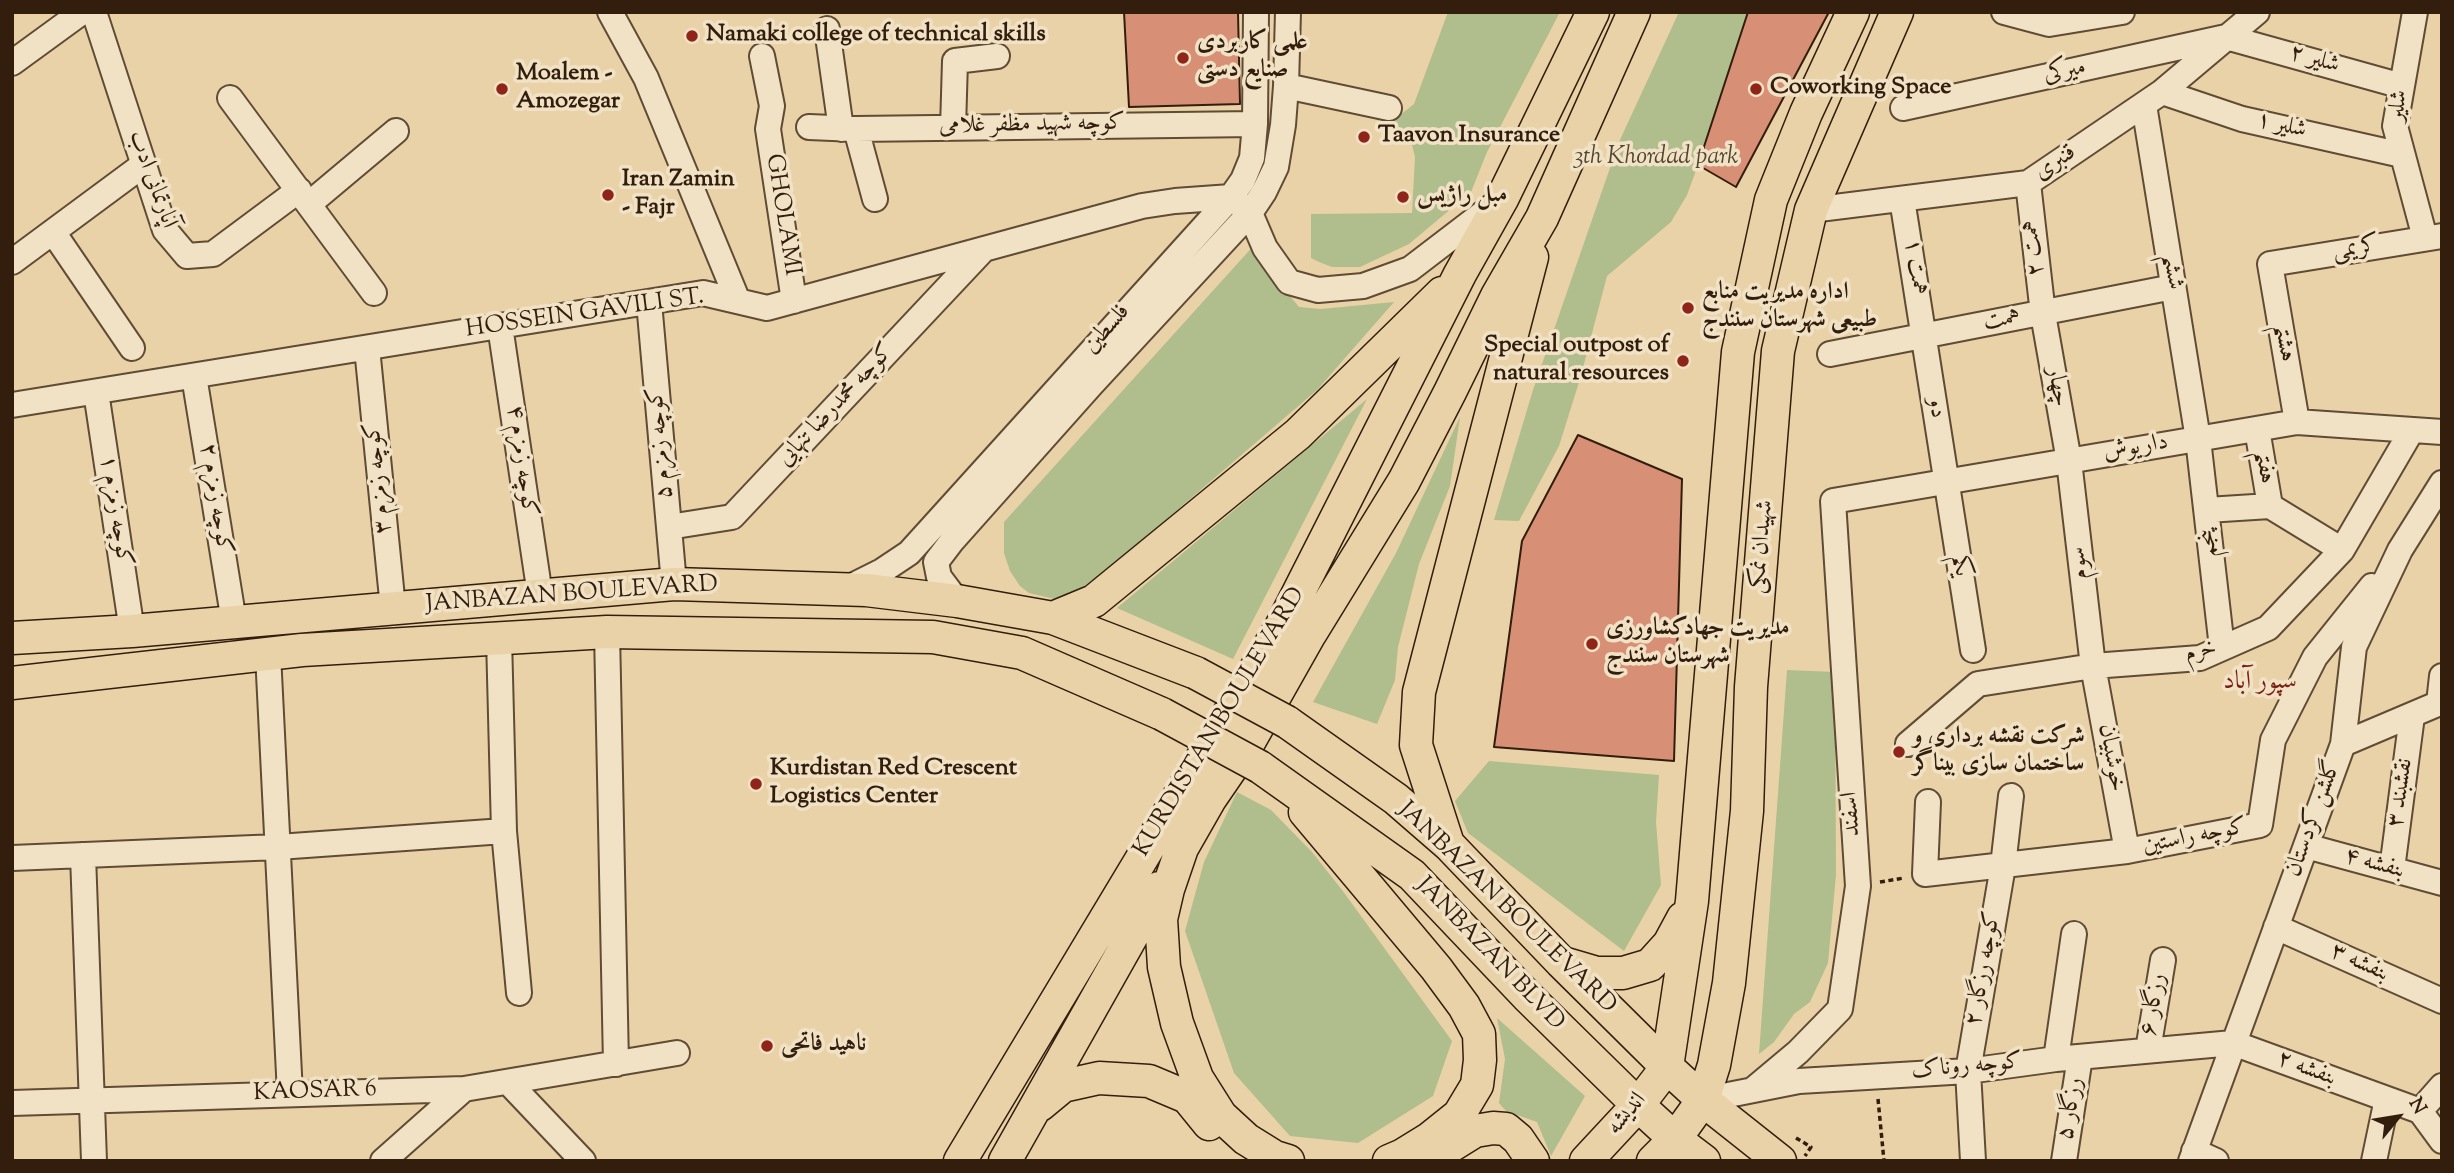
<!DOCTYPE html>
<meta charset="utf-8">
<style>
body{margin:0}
#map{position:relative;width:2454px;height:1173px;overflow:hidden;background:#e9d2a7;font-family:"Sorts Mill Goudy",serif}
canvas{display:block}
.frame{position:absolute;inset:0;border:14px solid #331e0e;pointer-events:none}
.north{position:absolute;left:2363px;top:1082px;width:70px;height:70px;-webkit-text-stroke:5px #f1e2c6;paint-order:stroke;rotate:60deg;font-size:19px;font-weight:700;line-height:28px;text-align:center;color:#331e0e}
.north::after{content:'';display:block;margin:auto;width:24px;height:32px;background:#331e0e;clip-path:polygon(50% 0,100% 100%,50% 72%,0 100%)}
</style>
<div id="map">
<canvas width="2454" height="1173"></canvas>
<div class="frame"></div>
<div class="north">N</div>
</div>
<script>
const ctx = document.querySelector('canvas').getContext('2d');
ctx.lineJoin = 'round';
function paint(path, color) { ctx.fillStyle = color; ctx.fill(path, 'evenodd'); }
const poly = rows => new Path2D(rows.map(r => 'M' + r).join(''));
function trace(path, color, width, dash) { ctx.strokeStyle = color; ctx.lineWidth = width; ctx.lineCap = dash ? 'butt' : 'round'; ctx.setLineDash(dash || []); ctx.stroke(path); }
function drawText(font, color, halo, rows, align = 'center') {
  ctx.font = font + ' "Sorts Mill Goudy",Amiri,serif'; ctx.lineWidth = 7; ctx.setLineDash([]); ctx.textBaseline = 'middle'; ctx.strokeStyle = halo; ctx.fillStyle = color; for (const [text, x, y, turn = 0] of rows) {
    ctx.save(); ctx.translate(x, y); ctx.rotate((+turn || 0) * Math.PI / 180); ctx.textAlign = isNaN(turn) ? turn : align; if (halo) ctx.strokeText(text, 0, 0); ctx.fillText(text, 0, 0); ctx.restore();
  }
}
const green = poly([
 [1448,12,1560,12,1487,152,1471,192,1409,244,1360,267,1332,267,1319,262,1311,258,1311,214,1412,213,1415,157,1411,141,1389,124,1414,104],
 [1679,12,1748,12,1698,165,1687,195,1671,222,1607,276,1580,379,1559,446,1519,521,1494,520,1533,390,1619,142],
 [1256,243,1270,272,1299,307,1321,309,1394,302,1317,390,1112,566,1063,601,1029,593,1020,586,1010,571,1004,553,1004,522],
 [1367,399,1233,659,1117,608],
 [1460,417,1450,486,1419,564,1398,647,1395,680,1377,724,1313,702,1396,553],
 [1787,670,1835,672,1836,874,1828,963,1810,1002,1794,1014,1774,1042,1759,1054],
 [1489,761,1659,775,1656,822,1661,885,1624,951,1468,833,1455,801],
 [1237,792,1271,810,1312,852,1342,890,1452,1041,1433,1096,1358,1143,1290,1136,1234,1073,1185,931,1204,862],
 [1497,1018,1585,1096,1551,1156,1537,1122,1506,1111,1499,1103,1505,1059]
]);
const building = poly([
 [1124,12,1238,12,1240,104,1129,107,1124,12],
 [1748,12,1829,12,1736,187,1698,165,1748,12],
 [1578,435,1682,479,1674,761,1494,747,1522,541,1578,435]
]);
const path = poly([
 [1880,882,1904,878],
 [1878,1099,1884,1161],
 [1796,1138,1811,1147,1805,1156]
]);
const minor = poly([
 [94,12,165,230,187,256,213,254,299,190],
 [610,12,646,78,738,301],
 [2004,12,2049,24,2122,12],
 [2415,12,2395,126,2425,238],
 [827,29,841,129],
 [762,56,772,106,768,129,794,301],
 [12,63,82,12],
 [1286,86,1389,108],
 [2162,92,2242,119,2402,155],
 [230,98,374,293],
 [2144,105,2198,439,2222,648],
 [1903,108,2226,37,2402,86],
 [809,127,856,129,1255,124],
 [953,128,955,61,997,56],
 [856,129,875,199],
 [2028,183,2043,314,2069,461,2093,666,2127,851],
 [1902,199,1973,650],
 [309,204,396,131],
 [1811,210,2028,183,2162,92,2257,12],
 [53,232,132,348],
 [12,262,143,165],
 [649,302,674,584],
 [500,326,540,595],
 [367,348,393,608],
 [1830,354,2173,287],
 [194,376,234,622],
 [96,392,132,631],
 [12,405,703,293,767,308,1142,206,1175,201,1231,197,1250,213,1265,248,1289,282,1318,290,1363,286,1410,269,1495,204],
 [2297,422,2270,264,2442,236],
 [2257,429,2270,506],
 [2207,510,2270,506,2342,550],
 [669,527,732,517,984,249],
 [846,589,882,571,909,553,1231,197,1243,180,1252,158,1255,124,1256,12],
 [957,601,939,577,936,562,952,541,1091,385,1250,213,1264,192,1276,167,1283,125,1286,86,1288,12],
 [607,632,616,1064],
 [499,638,504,831,519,993],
 [268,654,290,1094],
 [2439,703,2442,676],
 [1908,744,1978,684,2093,666,2200,658,2268,628,2342,550,2412,430],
 [2343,744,2442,702],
 [1928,802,1925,874,2127,851,2260,825,2273,740,2315,657,2372,586],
 [2306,846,2442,883],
 [83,855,94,1161],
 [12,858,278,847,504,831],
 [2392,869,2412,716],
 [2276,927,2442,1001],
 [2148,1050,2163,960],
 [2056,1059,2074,934],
 [509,1083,583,1161],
 [1755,1088,1798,1052,1840,1009,1858,886,1833,501,2297,422,2442,432],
 [1703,1100,1799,1081,1968,1071,2056,1059,2233,1043,2420,1111],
 [12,1103,464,1089,677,1053],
 [2420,1111,2442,1141],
 [2420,1111,2442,1086],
 [2194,1151,2216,1161],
 [383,1161,464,1089],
 [1973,1161,1968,1071,2003,866,2011,796],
 [2064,1161,2080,1057],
 [2191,1161,2343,744,2354,647,2400,550,2442,483],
 [2374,1161,2387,1099]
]);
const major = poly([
 [1053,618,1094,601,1298,434,1442,293],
 [12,638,132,631,674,584,739,586,866,590,957,601,1053,618,1196,673],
 [12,683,302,650,607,632,933,637,1022,653,1162,714],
 [1287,722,1396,799,1449,845,1561,962,1667,1067,1703,1100,1780,1161],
 [1260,767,1412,875,1527,996,1638,1105,1675,1139,1704,1161],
 [1305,812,1436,968,1464,1006,1479,1034,1480,1060,1477,1085,1459,1115,1429,1139,1403,1155,1389,1161],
 [1448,844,1416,745,1419,692,1532,257],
 [1563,963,1597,973,1623,973,1650,965,1669,944,1683,918],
 [1040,1105,1063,1086,1099,1078,1149,1081,1187,1097,1209,1124],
 [1438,1154,1475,1131,1493,1128,1506,1129,1518,1139,1533,1161],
 [960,1161,1281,627,1460,274,1502,199,1593,12],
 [1005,1161,1159,888],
 [1288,1161,1275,1157,1246,1139,1221,1116,1197,1078,1177,1023,1164,967,1161,919,1168,889,1182,848,1210,799,1249,742,1310,634,1404,481,1450,392,1497,296,1542,218,1634,12],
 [1586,1161,1638,1105,1667,1067,1692,901,1738,352,1771,200,1806,113,1853,12],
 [1653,1161,1675,1139,1703,1100,1714,1065,1729,983,1747,811,1751,687,1778,351,1811,210,1897,12]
]);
const majorBridge = poly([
 [1196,673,1287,722],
 [1162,714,1260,767]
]);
const markers = [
 [692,36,7,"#8f2418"],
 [1183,58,7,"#8f2418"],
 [502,89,7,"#8f2418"],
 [1756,89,7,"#8f2418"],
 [1364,137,7,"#8f2418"],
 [608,195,7,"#8f2418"],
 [1403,197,7,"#8f2418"],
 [1688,308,7,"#8f2418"],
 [1683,361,7,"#8f2418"],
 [1592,644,7,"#8f2418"],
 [1899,752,7,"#8f2418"],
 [756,784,7,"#8f2418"],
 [767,1046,7,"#8f2418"]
];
const poiNames = [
 ["Namaki college of technical skills",706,36],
 ["علمی کاربردی",1197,44],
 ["صنایع دستی",1197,72],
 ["Moalem -",516,75],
 ["Amozegar",516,103],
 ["Coworking Space",1770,89],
 ["Taavon Insurance",1378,137],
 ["Iran Zamin",622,181],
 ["- Fajr",622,209],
 ["مبل راژیس",1417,197],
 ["اداره مدیریت منابع",1702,294],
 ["طبیعی شهرستان سنندج",1702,322],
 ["Special outpost of",1669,347,"right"],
 ["natural resources",1669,375,"right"],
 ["مدیریت جهادکشاورزی",1606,630],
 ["شهرستان سنندج",1606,658],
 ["شرکت نقشه برداری و",1913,738],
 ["ساختمان سازی بیناگر",1913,766],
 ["Kurdistan Red Crescent",770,770],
 ["Logistics Center",770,798],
 ["ناهید فاتحی",781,1046]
];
const streetNames = [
 ["شلیر ۲",2314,61,16],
 ["میرکی",2065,73,-12],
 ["شلیر",2400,106,-83],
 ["کوچه شهید مظفر غلامی",1032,126,-1],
 ["شلیر ۱",2281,127,13],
 ["قنبری",2056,164,-34],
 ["آپارتمانی ادب",151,180,70],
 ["GHOLAMI",781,215,81],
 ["همت ۲",2035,248,-97],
 ["کریمی",2356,250,-9],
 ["همت ۱",1914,267,81],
 ["ششم",2171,272,81],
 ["HOSSEIN GAVILI ST.",585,315,-8],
 ["همت",2002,321,-10],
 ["فلسطین",1108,330,-48],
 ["هشتم",2283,343,80],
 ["چهار",2056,387,80],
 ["کوچه محمدرضا تنهایی",837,406,-47],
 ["دو",1935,408,82],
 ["کوچه زمزم ۵",662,443,-95],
 ["داریوش",2136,449,-10],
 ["کوچه زمزم ۴",520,461,82],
 ["هفتم",2263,467,81],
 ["کوچه زمزم ۳",380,478,-96],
 ["کوچه زمزم ۲",214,499,81],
 ["کوچه زمزم ۱",114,511,81],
 ["پنجم",2210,543,-96],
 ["شهیدان نمکی",1763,547,-85],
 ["سوم",2081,563,-97],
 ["یکم",1959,566,81],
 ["JANBAZAN BOULEVARD",572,596,-4],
 ["خرم",2201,653,-15],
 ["KURDISTAN BOULEVARD",1221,723,-59],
 ["خوشبیان",2110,758,80],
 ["نقشبند ۳",2402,793,-82],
 ["اسفند",1853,814,-94],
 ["گلشن کردستان",2315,819,-70],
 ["کوچه راستین",2195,838,-11],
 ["بنفشه ۴",2374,865,15],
 ["JANBAZAN BOULEVARD",1506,909,44],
 ["JANBAZAN BLVD",1489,955,46],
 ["بنفشه ۳",2359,964,24],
 ["کوچه رزگار ۲",1985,969,-80],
 ["رزگار ۶",2155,1005,-81],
 ["کوچه روناک",1967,1068,-5],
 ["بنفشه ۲",2306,1070,20],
 ["KAOSAR 6",315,1093,-2],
 ["رزگار ۵",2072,1109,-81],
 ["اندیشه",1628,1115,-50]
];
const parkNames = [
 ["3th Khordad park",1656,159]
];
const neighbourhoodNames = [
 ["سپور آباد",2260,684]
];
paint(green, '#b0bd8d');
paint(building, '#d78f76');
trace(building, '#331e0e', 2);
trace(minor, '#604b34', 28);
trace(major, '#331e0e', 35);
trace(path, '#331e0e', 3.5, [5, 3.5]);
trace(minor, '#f1e2c6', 24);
trace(major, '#e9d2a7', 32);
trace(majorBridge, '#331e0e', 35, []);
trace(majorBridge, '#e9d2a7', 32);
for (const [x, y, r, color] of markers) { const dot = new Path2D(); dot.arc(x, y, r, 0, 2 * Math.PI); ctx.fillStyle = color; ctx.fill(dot); trace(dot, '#f1e2c6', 2.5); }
drawText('bold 24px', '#331e0e', '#f1e2c6', poiNames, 'left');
drawText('24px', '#331e0e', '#f1e2c6', streetNames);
drawText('italic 24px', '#52462e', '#f1e2c6', parkNames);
drawText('26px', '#7a1f14', '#f1e2c6', neighbourhoodNames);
</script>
